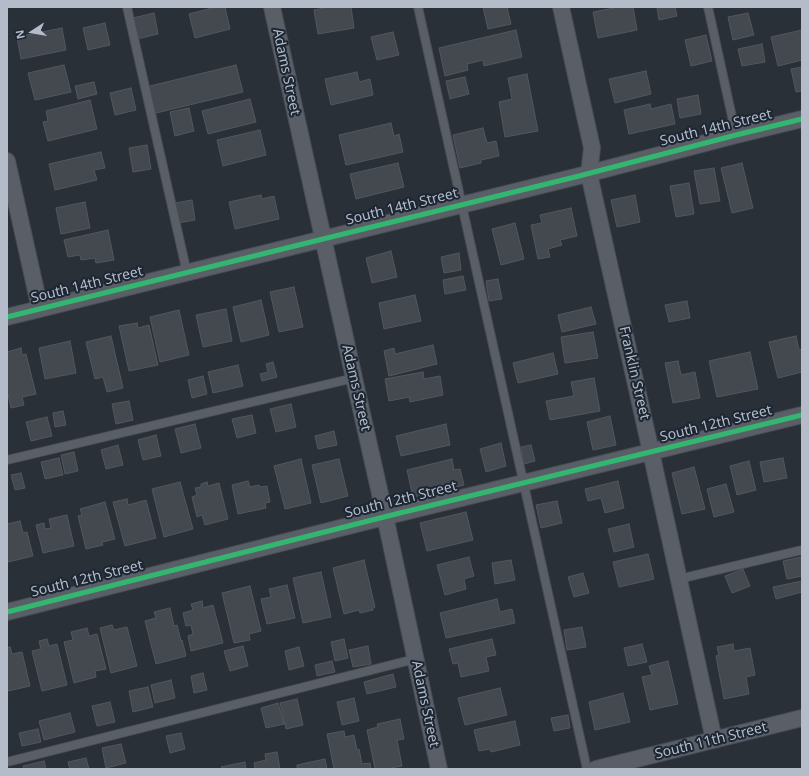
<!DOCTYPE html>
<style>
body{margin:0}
#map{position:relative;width:809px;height:776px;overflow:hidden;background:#2a3038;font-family:"Noto Sans",sans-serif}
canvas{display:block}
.frame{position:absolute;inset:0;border:8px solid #b4bcc9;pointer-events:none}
.north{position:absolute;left:12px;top:12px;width:40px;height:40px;-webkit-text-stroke:3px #1d2633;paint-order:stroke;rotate:258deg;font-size:11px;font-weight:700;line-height:16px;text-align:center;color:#b4bcc9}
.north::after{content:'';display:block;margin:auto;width:14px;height:18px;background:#b4bcc9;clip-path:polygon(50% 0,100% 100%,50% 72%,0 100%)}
</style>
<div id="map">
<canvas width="809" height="776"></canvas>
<div class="frame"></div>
<div class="north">N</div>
</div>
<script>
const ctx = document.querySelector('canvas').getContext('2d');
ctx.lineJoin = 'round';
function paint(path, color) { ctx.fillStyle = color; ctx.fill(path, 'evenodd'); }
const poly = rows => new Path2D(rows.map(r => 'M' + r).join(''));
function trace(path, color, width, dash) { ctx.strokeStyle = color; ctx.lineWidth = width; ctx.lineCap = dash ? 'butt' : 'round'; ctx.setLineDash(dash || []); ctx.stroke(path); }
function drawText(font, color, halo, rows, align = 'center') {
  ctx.font = font + ' "Noto Sans",sans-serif'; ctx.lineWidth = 4; ctx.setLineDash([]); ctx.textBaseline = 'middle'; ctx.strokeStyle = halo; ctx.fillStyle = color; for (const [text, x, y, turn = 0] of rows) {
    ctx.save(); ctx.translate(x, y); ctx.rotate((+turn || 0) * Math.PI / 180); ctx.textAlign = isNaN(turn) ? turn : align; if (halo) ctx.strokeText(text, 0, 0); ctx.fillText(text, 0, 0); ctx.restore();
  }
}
const building = poly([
 [216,7,225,7,230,29,195,38,189,14,216,7],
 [329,7,351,7,354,28,318,34,314,10,329,7],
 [483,7,507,7,511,24,488,29,483,7],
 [619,7,633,7,637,30,598,38,593,12,619,7],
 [657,7,675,7,677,16,659,20,657,7],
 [154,13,158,34,137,39,133,18,154,13],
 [748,13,754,35,733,40,728,17,748,13],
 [105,23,110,45,88,50,83,28,105,23],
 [62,28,66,50,21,59,17,37,62,28],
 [516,30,522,57,484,66,483,60,467,64,468,70,445,76,439,48,516,30],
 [802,30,802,60,778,66,771,37,802,30],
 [393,32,399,55,377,60,371,37,393,32],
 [706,35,712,61,691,66,685,40,706,35],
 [762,44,765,62,742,66,738,49,762,44],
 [64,65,71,92,35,100,28,73,64,65],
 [236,65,243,92,152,114,146,87,236,65],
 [802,67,802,91,796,92,791,69,802,67],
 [646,71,651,94,615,103,609,79,646,71],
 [357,72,359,82,370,79,373,95,331,105,325,79,357,72],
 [527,74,538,131,505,137,499,102,512,99,508,78,527,74],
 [465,77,469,94,450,99,446,81,465,77],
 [94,82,97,94,78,99,75,86,94,82],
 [131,88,136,110,115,115,110,93,131,88],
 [698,95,701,114,680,118,677,99,698,95],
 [250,99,256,122,208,134,202,111,250,99],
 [90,100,97,129,48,141,43,122,48,121,46,111,90,100],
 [650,104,651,109,671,104,675,124,629,134,624,110,650,104],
 [189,108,194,131,175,136,170,112,189,108],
 [391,123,394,136,399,134,403,152,346,165,339,135,391,123],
 [483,128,487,143,496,141,499,156,481,160,481,163,460,168,453,135,483,128],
 [260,130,266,155,223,166,217,140,260,130],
 [147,145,151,169,133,172,129,148,147,145],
 [101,152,105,168,94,170,97,180,55,190,49,164,101,152],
 [398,163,404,187,356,199,350,174,398,163],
 [742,163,753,208,732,213,721,168,742,163],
 [714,168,720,201,700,204,694,171,714,168],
 [689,183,694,214,676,217,670,186,689,183],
 [261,195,262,199,274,196,279,219,235,229,229,202,261,195],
 [635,195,640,222,617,227,611,200,635,195],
 [192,200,195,220,178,223,175,203,192,200],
 [85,202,90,228,61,234,56,208,85,202],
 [571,208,577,236,560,240,562,245,548,249,550,257,538,259,531,225,542,223,540,215,571,208],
 [515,223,524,259,501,265,492,229,515,223],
 [108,230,114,260,96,263,95,258,81,260,80,255,68,257,64,240,108,230],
 [391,251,397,277,372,283,366,258,391,251],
 [459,253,461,270,444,273,441,257,459,253],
 [463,276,466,290,445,294,443,280,463,276],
 [498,279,502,299,489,301,486,281,498,279],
 [294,287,303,327,279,332,270,292,294,287],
 [415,295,421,321,384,329,379,303,415,295],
 [261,300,269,335,241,342,233,307,261,300],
 [687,301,690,318,669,322,665,305,687,301],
 [591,307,596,324,562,332,558,315,591,307],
 [226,309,232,341,203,347,196,315,226,309],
 [179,310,189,355,160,362,150,317,179,310],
 [137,323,138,328,149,325,158,365,129,371,119,326,137,323],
 [593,332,598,358,565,363,561,337,593,332],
 [111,336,123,388,107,392,103,377,95,379,86,342,111,336],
 [796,336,799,350,802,349,802,372,778,378,769,342,796,336],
 [70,341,76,373,45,379,39,348,70,341],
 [433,345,437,364,389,376,384,351,394,348,395,354,433,345],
 [21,348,22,355,26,354,36,394,22,397,24,405,11,408,7,390,7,352,21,348],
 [750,352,758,389,717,397,709,361,750,352],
 [553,353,558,374,518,383,513,363,553,353],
 [678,361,681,375,695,372,700,398,673,403,665,363,678,361],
 [273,362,277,377,262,381,260,374,268,372,266,364,273,362],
 [238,365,243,386,213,393,208,372,238,365],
 [423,372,424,379,440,376,443,395,410,402,409,397,389,401,385,379,423,372],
 [203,376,207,394,192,398,188,380,203,376],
 [594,378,600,411,550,420,546,401,574,396,571,382,594,378],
 [129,401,133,420,116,424,112,404,129,401],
 [291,404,296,427,276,432,270,409,291,404],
 [63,411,66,425,55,427,53,413,63,411],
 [252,415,256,433,237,438,232,419,252,415],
 [610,416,616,445,593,450,587,422,610,416],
 [47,417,52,436,31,441,26,422,47,417],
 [195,424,201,448,181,453,175,429,195,424],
 [446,424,450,445,401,456,396,436,446,424],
 [334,431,337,445,318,449,315,436,334,431],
 [156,435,161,456,143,460,138,440,156,435],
 [501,443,506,466,486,472,480,449,501,443],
 [118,445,123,465,106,469,101,450,118,445],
 [531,445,535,461,524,464,521,447,531,445],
 [74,452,78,471,65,474,61,455,74,452],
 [59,458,63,475,45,479,41,462,59,458],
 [783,458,787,478,764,482,760,462,783,458],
 [301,459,311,503,285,509,274,466,301,459],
 [339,459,348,496,321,503,312,465,339,459],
 [452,459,454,470,460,469,464,485,413,497,407,470,452,459],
 [749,461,756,490,737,495,730,466,749,461],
 [694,467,705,509,682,514,672,473,694,467],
 [21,473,25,488,15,490,11,475,21,473],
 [248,481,250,487,259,485,260,487,267,486,270,502,265,503,266,508,238,514,232,485,248,481],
 [618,481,624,508,605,513,601,498,588,501,585,489,618,481],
 [180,482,193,529,164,537,152,489,180,482],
 [207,482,208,486,219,483,228,519,205,525,202,515,197,517,192,497,197,495,195,488,201,487,201,484,207,482],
 [726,484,734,512,714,517,707,489,726,484],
 [127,499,128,505,146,500,156,538,125,546,113,502,127,499],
 [557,501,562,523,541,528,536,505,557,501],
 [105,502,115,539,102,542,103,545,86,549,78,516,82,515,80,509,105,502],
 [466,512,473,540,427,551,420,523,466,512],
 [67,515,74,546,43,553,36,525,44,523,45,529,51,528,49,519,67,515],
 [20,521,23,533,27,532,33,556,8,562,7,558,7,524,20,521],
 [629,524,634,547,614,552,608,529,629,524],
 [648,554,654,579,619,587,613,562,648,554],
 [469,557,474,576,464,579,466,589,445,595,437,565,469,557],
 [801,557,802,562,802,576,787,579,783,561,801,557],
 [364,560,375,607,373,608,373,610,360,613,359,610,344,614,333,568,364,560],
 [511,560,515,580,495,584,492,563,511,560],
 [743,569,750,586,732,593,725,576,743,569],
 [321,572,331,617,303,623,293,578,321,572],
 [583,573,589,593,574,597,568,577,583,573],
 [802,581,802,592,776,599,773,587,802,581],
 [287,585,295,618,267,624,261,599,271,597,269,589,287,585],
 [250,586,261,631,249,634,250,640,234,643,222,593,250,586],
 [497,599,500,612,512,609,515,623,446,638,440,613,497,599],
 [202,601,203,608,213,605,223,643,191,651,188,636,193,634,191,625,186,626,183,613,193,610,191,604,202,601],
 [170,608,174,626,177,625,181,641,182,640,186,656,156,664,145,621,156,618,154,612,170,608],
 [112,625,114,630,127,627,137,666,111,673,100,628,112,625],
 [582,627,586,647,567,650,564,630,582,627],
 [87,628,89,636,97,634,106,669,95,671,96,677,74,683,64,642,73,640,71,632,87,628],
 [47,639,49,646,57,644,67,685,42,691,32,651,41,649,39,641,47,639],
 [344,639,348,658,335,661,331,642,344,639],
 [492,639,496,655,486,657,489,671,461,677,458,663,453,664,449,649,492,639],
 [642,644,647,662,628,666,624,648,642,644],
 [733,644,734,651,750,648,755,675,746,677,749,694,724,699,716,656,719,655,717,647,733,644],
 [243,646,248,666,230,671,224,651,243,646],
 [368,646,371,664,353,667,349,650,368,646],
 [10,647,12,654,22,652,30,686,8,691,7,687,7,648,10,647],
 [299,647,304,666,289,670,285,651,299,647],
 [332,661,335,672,317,676,315,665,332,661],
 [668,661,678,704,650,710,642,677,652,675,649,666,668,661],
 [203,673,207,690,194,693,191,676,203,673],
 [393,674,396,687,367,694,364,682,393,674],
 [171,680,175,698,155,703,151,685,171,680],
 [148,687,153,707,133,712,129,691,148,687],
 [500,688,507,715,465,725,458,698,500,688],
 [623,693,630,722,595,730,589,702,623,693],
 [354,698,359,721,342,725,337,702,354,698],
 [297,699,303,725,286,729,280,703,297,699],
 [110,702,115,722,97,726,92,706,110,702],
 [278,703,284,724,266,728,261,708,278,703],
 [70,713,75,732,44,740,39,721,70,713],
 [568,715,570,728,554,731,551,718,568,715],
 [400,719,404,739,397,740,402,766,386,769,375,769,367,730,378,727,377,724,400,719],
 [515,721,520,745,491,752,490,749,479,751,474,730,515,721],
 [38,729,41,742,22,746,19,733,38,729],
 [344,731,345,737,354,735,357,750,359,749,362,764,370,763,371,769,334,769,327,734,344,731],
 [181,733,185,749,170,753,166,736,181,733],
 [121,744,126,763,106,768,102,748,121,744],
 [277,752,280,769,255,769,254,763,266,760,265,754,277,752],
 [86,758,89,769,70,769,68,762,86,758],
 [325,759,327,769,297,769,297,765,325,759],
 [44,761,46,769,24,769,23,766,44,761],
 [245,762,246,769,222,769,221,767,245,762]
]);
const service = poly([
 [127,7,187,273],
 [418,7,587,769],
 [708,7,736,135],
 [7,460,354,378],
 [679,579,802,550],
 [7,762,415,659]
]);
const minor = poly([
 [272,7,354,378,385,516,439,769],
 [561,7,592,148,589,174,651,452,714,740],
 [7,161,40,309],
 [7,317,323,239,579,176,736,135,802,119],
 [7,612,400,513,802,415],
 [596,769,802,718]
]);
const cycleway = poly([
 [7,317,323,239,579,176,736,135,802,119],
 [7,612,400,513,802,415]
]);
const streetNames = [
 ["Adams Street",286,72,78],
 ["South 14th Street",716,128,-14],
 ["South 14th Street",402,207,-14],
 ["South 14th Street",87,285,-14],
 ["Franklin Street",634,373,77],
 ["Adams Street",356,388,77],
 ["South 12th Street",716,424,-14],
 ["South 12th Street",401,500,-14],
 ["South 12th Street",87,579,-14],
 ["Adams Street",425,704,78],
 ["South 11th Street",711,741,-14]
];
paint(building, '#444950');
trace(building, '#52575f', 1);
trace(service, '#484c53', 10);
trace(minor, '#484c53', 18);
trace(service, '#5a5e66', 8);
trace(minor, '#5a5e66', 16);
trace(cycleway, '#33b770', 5);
drawText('14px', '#b4bcc9', '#1d2633', streetNames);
</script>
